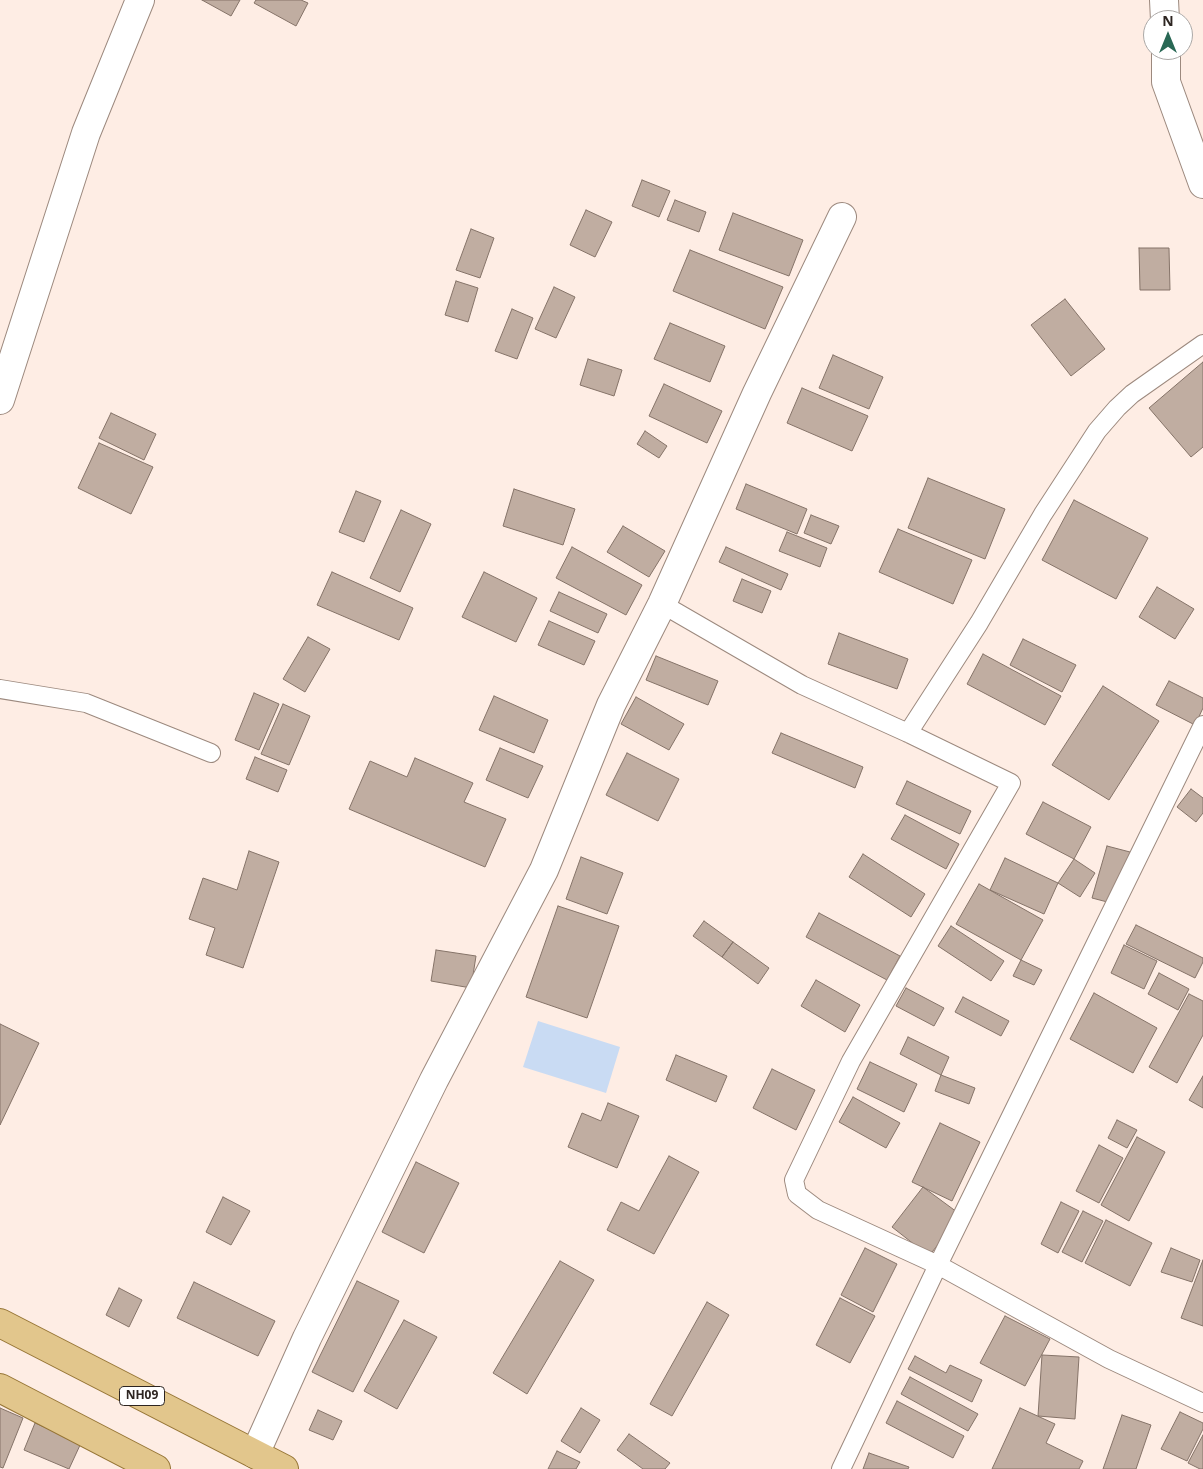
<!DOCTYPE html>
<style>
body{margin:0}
#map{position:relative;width:1203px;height:1469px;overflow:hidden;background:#feede4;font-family:"Noto Sans",sans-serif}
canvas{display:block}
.north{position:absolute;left:1143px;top:10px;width:50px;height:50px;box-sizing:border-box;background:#fff;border:1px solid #aba8a6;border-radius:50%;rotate:0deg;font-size:14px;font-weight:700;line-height:20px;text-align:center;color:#2d2521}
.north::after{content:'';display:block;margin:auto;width:18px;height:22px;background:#296855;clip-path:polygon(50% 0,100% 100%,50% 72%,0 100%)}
</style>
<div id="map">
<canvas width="1203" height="1469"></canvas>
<div class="north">N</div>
</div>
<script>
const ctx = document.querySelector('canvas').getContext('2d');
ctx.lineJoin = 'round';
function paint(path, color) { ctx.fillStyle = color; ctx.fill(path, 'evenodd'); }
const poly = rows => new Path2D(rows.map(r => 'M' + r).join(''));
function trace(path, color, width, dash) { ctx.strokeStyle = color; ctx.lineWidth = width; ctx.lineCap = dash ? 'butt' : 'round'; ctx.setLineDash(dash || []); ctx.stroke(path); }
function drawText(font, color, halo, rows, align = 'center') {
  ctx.font = font + ' "Noto Sans",sans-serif'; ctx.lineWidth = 4; ctx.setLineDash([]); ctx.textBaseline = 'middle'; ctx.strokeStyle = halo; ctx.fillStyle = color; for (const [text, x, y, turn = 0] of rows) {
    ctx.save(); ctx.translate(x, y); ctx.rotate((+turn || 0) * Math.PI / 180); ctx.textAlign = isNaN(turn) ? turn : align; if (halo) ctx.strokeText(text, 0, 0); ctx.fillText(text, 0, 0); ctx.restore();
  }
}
const water = poly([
 [538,1021,620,1047,606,1093,523,1067]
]);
const building = poly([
 [202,0,240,0,231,16,202,0],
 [256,0,301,0,308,3,296,26,254,3,256,0],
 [642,180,670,191,659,217,632,206,642,180],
 [675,200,706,212,699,232,667,220,675,200],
 [586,210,612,222,595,257,570,245,586,210],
 [733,213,803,240,789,276,719,250,733,213],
 [471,229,494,238,480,278,456,270,471,229],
 [1139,248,1169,248,1170,290,1140,290,1139,248],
 [690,250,783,287,765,329,673,291,690,250],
 [456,281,478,288,468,322,445,315,456,281],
 [554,287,575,297,556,338,535,329,554,287],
 [1065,299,1105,349,1071,376,1031,325,1065,299],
 [512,309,533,318,517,359,495,351,512,309],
 [670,323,725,346,710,382,654,359,670,323],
 [833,355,883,377,869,409,819,388,833,355],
 [588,359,622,370,614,396,580,385,588,359],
 [1203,362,1203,447,1191,457,1149,408,1203,362],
 [664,384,722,411,707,443,649,416,664,384],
 [802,388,868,416,852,451,787,423,802,388],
 [111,413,156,434,144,460,99,438,111,413],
 [645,431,667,446,659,458,637,444,645,431],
 [99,443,153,467,131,514,78,488,99,443],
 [928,478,1005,509,985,559,908,528,928,478],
 [746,484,807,509,797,534,736,509,746,484],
 [514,489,575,509,563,545,503,526,514,489],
 [356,491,381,501,364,542,339,532,356,491],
 [1074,500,1148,538,1116,599,1042,560,1074,500],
 [401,510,431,524,400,592,370,578,401,510],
 [811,515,839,526,831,544,804,533,811,515],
 [623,526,665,551,649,577,607,552,623,526],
 [898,529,972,560,953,604,879,572,898,529],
 [787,532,827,548,820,567,779,551,787,532],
 [572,547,642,585,626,615,556,578,572,547],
 [726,547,788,574,781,590,719,562,726,547],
 [332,572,413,608,399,640,317,605,332,572],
 [484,572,537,598,516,642,462,617,484,572],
 [742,579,771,591,762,613,733,601,742,579],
 [1157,587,1194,609,1175,639,1139,617,1157,587],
 [559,592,607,614,598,633,550,611,559,592],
 [549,621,595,641,584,665,538,645,549,621],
 [839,633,908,659,897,689,828,664,839,633],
 [308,637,330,649,305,692,283,679,308,637],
 [1023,639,1076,665,1062,692,1010,665,1023,639],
 [983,654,1061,696,1045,725,967,684,983,654],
 [656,656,718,681,708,705,646,680,656,656],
 [1169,681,1203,698,1203,708,1195,725,1156,705,1169,681],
 [1103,686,1159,721,1109,800,1052,765,1103,686],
 [254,693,279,704,259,750,235,740,254,693],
 [494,696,548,720,534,753,479,730,494,696],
 [636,697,684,724,669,750,621,724,636,697],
 [283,704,310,716,289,765,261,754,283,704],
 [781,733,863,767,855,788,772,753,781,733],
 [500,748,543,766,528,798,486,780,500,748],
 [627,753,679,779,658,821,606,795,627,753],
 [255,757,287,770,278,792,246,779,255,757],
 [415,758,473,783,464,802,506,819,485,867,349,809,370,761,407,777,415,758],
 [907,781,971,811,960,834,896,804,907,781],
 [1191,789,1203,798,1203,813,1196,822,1177,807,1191,789],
 [1043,802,1091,827,1074,859,1026,834,1043,802],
 [905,815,959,844,946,869,891,839,905,815],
 [1107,846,1130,852,1115,904,1092,898,1107,846],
 [249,851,279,862,243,968,206,955,215,928,189,919,203,878,237,890,249,851],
 [863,854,925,894,911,917,849,877,863,854],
 [581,857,623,873,607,914,566,899,581,857],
 [1005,858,1058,883,1044,914,990,890,1005,858],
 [1074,859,1095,873,1080,897,1058,883,1074,859],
 [979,884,1043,920,1021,960,956,924,979,884],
 [558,906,619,926,587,1018,526,997,558,906],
 [819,913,900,956,887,980,806,937,819,913],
 [704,921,733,942,722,957,693,936,704,921],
 [1136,925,1203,958,1203,962,1195,978,1126,944,1136,925],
 [951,926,1004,961,991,981,938,946,951,926],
 [733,942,769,968,758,984,722,957,733,942],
 [1124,945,1157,961,1144,989,1111,973,1124,945],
 [436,950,476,956,471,988,431,981,436,950],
 [1021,960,1042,970,1034,985,1013,976,1021,960],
 [1159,973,1189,989,1178,1010,1148,994,1159,973],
 [816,980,860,1005,845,1032,801,1006,816,980],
 [906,988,944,1008,934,1026,896,1006,906,988],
 [1094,993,1157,1028,1133,1073,1070,1039,1094,993],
 [1189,994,1203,1001,1203,1035,1177,1083,1149,1067,1189,994],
 [963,997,1009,1021,1001,1036,955,1012,963,997],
 [0,1024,39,1043,0,1125,0,1024],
 [908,1037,949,1057,941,1075,900,1054,908,1037],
 [676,1055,727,1076,716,1102,666,1080,676,1055],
 [870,1062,917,1084,904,1112,857,1089,870,1062],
 [772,1069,815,1090,796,1130,753,1108,772,1069],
 [941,1075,975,1088,969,1104,935,1091,941,1075],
 [1203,1076,1203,1108,1189,1100,1203,1076],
 [853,1097,900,1123,886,1148,839,1122,853,1097],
 [608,1103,639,1116,617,1168,568,1147,582,1113,601,1121,608,1103],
 [1117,1120,1137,1130,1127,1148,1108,1138,1117,1120],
 [940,1123,980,1142,952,1201,912,1182,940,1123],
 [1137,1137,1165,1152,1129,1221,1101,1205,1137,1137],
 [1099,1145,1123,1158,1099,1203,1076,1191,1099,1145],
 [669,1156,699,1172,654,1254,607,1230,621,1202,639,1211,669,1156],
 [416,1162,459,1183,424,1253,382,1232,416,1162],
 [923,1187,961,1215,929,1256,892,1227,923,1187],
 [223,1197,250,1211,231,1245,206,1232,223,1197],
 [1061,1202,1079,1211,1058,1253,1041,1244,1061,1202],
 [1083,1211,1103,1221,1082,1262,1062,1252,1083,1211],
 [1106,1220,1152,1243,1130,1286,1085,1263,1106,1220],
 [865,1248,897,1264,873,1312,841,1295,865,1248],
 [1171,1248,1200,1260,1192,1282,1161,1272,1171,1248],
 [1203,1260,1203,1326,1181,1318,1203,1260],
 [560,1261,594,1280,527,1394,493,1373,560,1261],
 [357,1281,399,1301,353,1392,312,1372,357,1281],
 [194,1282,275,1321,258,1356,177,1318,194,1282],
 [119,1288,142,1300,129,1327,106,1315,119,1288],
 [840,1298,875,1316,850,1363,816,1345,840,1298],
 [707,1302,729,1315,672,1416,650,1404,707,1302],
 [1005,1316,1050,1339,1025,1386,980,1363,1005,1316],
 [404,1320,437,1337,397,1409,364,1391,404,1320],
 [1042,1355,1079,1357,1075,1419,1038,1416,1042,1355],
 [915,1356,946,1373,950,1365,982,1380,972,1402,908,1369,915,1356],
 [910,1377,978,1414,968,1431,901,1394,910,1377],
 [897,1401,964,1436,953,1458,886,1423,897,1401],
 [0,1408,23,1418,3,1468,0,1467,0,1408],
 [581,1408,600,1420,580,1453,561,1441,581,1408],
 [1020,1408,1055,1424,1046,1443,1083,1461,1079,1469,992,1469,1020,1408],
 [318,1410,342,1421,333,1440,309,1430,318,1410],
 [1180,1412,1203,1423,1203,1429,1187,1461,1161,1449,1180,1412],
 [1122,1415,1151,1425,1136,1469,1103,1469,1122,1415],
 [35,1423,81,1443,69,1469,24,1450,35,1423],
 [629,1434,670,1463,665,1469,643,1469,617,1450,629,1434],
 [1203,1435,1203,1469,1200,1469,1188,1463,1203,1435],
 [557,1451,580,1462,576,1469,548,1469,557,1451],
 [869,1453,909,1467,908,1469,863,1469,869,1453]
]);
const service = poly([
 [662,604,802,685,908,733,1011,783,851,1061,794,1180,797,1194,818,1210,938,1265,1109,1359,1203,1403],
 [0,689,86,703,211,753],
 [908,733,979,623,1043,514,1097,431,1117,408,1132,394,1203,344],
 [841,1469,938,1265,1203,725]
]);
const minor = poly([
 [1164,0,1165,20],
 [1166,50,1166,82,1203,184],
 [0,400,86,133,140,0],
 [255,1454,307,1338,434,1080,544,870,611,705,662,604,757,393,842,217]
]);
const primary = poly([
 [0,1323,284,1469],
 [0,1388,156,1469]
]);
const shields = [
 [142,1396,45]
];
const shieldNames = [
 ["NH09",142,1396]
];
paint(water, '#c9dbf3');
paint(building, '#c0ada1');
trace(building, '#857368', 1);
trace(service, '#9c897e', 20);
trace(minor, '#9c897e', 30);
trace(primary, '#967535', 30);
trace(service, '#fff', 18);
trace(minor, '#fff', 28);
trace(primary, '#e2c68c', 28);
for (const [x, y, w] of shields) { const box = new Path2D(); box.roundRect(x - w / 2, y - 9.5, w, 19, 4); ctx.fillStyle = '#fff'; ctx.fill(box); trace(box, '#2d2521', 1); }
drawText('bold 12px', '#2d2521', null, shieldNames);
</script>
